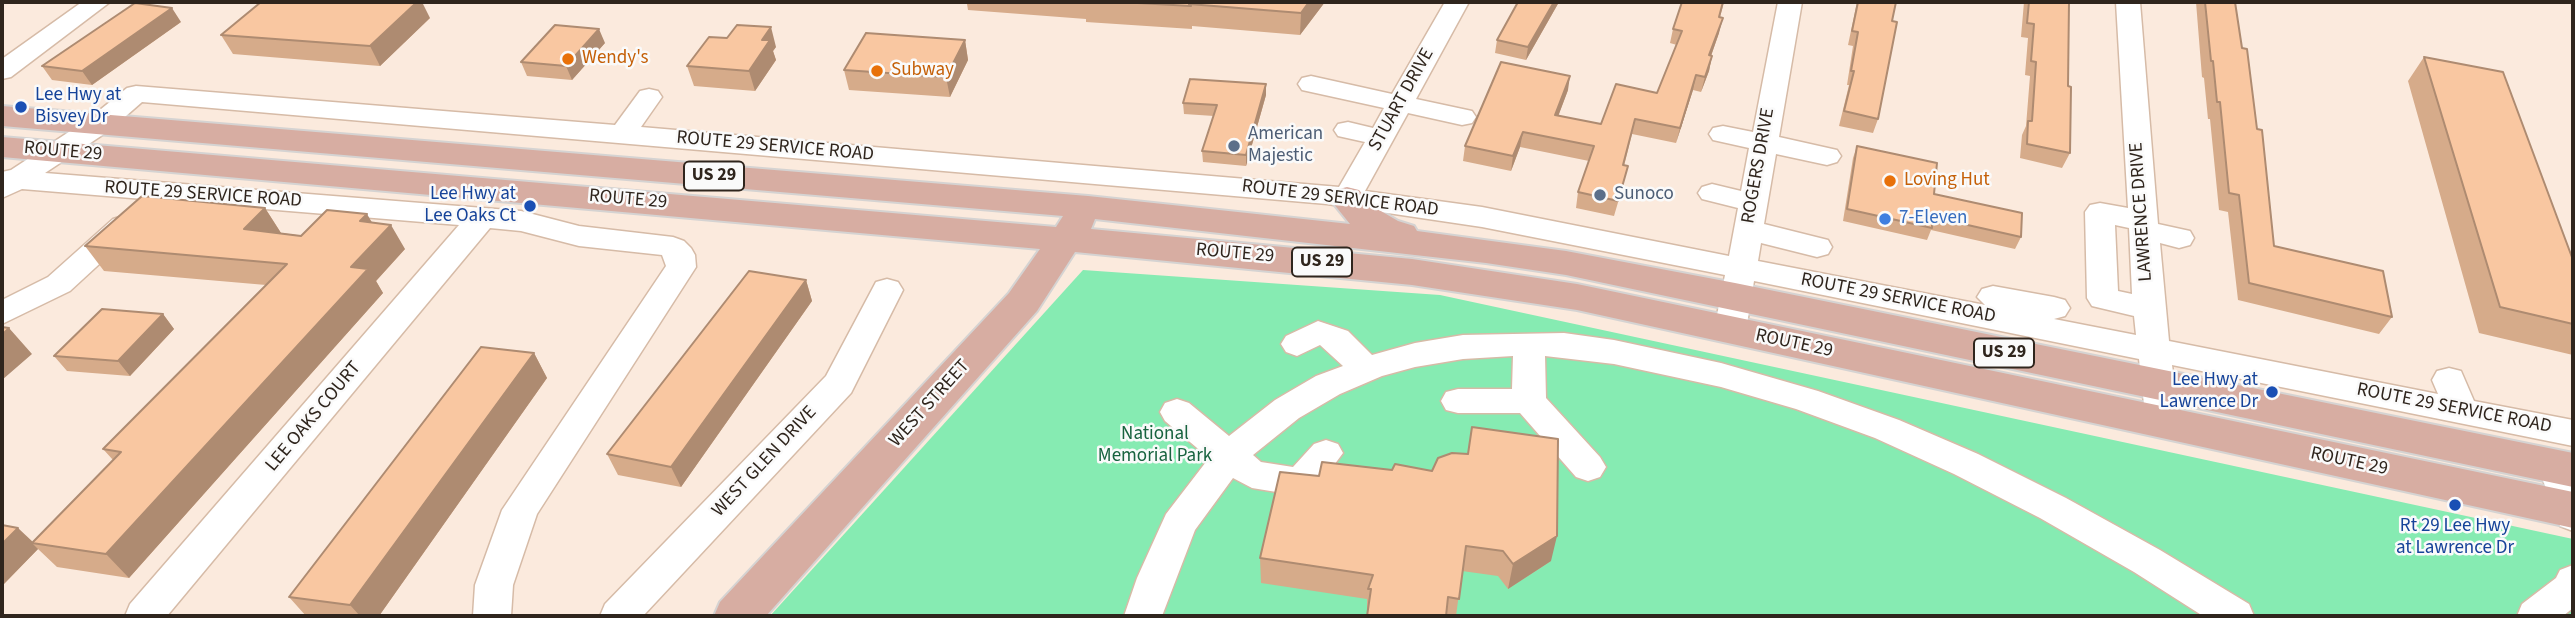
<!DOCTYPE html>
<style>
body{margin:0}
#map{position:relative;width:2575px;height:618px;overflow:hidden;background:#fbeadd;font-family:"Source Sans 3",sans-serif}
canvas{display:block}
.frame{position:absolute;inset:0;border:4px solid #2f251d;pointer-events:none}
</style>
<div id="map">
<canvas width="2575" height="618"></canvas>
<div class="frame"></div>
</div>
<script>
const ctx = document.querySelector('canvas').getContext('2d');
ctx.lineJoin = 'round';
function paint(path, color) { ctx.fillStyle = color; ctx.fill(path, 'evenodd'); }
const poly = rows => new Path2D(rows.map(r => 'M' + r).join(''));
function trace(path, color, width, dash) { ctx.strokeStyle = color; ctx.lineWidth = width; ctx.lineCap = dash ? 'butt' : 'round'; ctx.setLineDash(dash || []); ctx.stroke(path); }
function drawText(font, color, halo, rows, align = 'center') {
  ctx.font = font + ' "Source Sans 3",sans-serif'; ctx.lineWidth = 5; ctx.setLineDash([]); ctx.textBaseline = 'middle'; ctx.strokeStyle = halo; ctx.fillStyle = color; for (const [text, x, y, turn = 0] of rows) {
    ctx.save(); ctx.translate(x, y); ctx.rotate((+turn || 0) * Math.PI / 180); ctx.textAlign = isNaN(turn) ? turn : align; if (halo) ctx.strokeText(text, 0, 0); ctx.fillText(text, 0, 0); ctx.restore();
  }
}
const green = poly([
 [1083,270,1440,295,2573,539,2573,616,770,616]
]);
const minor = poly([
 [82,2,110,2,11,77,2,79,2,59,82,2],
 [1445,2,1469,2,1416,99,1472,111,1476,117,1472,123,1462,125,1408,113,1365,191,1482,207,1729,256,1738,208,1702,199,1698,193,1702,187,1712,184,1741,191,1749,148,1713,140,1709,134,1713,128,1723,126,1753,132,1778,2,1802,2,1779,137,1837,150,1841,156,1837,162,1827,165,1776,154,1764,224,1828,240,1832,247,1828,254,1817,257,1761,243,1758,261,1985,305,1977,297,1982,289,1993,286,2054,297,2065,300,2070,308,2065,316,2054,319,2136,335,2134,316,2092,306,2087,298,2085,212,2090,205,2100,203,2128,208,2116,2,2140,2,2158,224,2190,231,2194,238,2190,245,2179,248,2160,243,2169,341,2438,394,2432,380,2437,371,2449,368,2461,371,2474,401,2573,420,2573,446,2172,365,2180,422,2175,431,2163,435,2151,431,2146,422,2139,359,1754,281,1746,330,1741,338,1730,341,1719,338,1714,330,1725,275,1482,227,1327,204,142,102,110,130,45,173,521,211,579,226,673,237,684,241,691,248,695,255,696,267,537,514,513,585,511,616,473,616,475,585,502,510,666,266,662,255,579,246,521,231,490,228,167,616,125,616,130,604,459,225,22,189,2,198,2,172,11,170,90,118,127,88,136,86,615,125,640,91,649,89,658,91,662,97,641,127,1339,187,1365,142,1338,136,1334,130,1338,124,1348,122,1373,128,1384,108,1302,90,1298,84,1302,78,1311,76,1392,94,1445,2],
 [2115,225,2129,228,2132,294,2118,291,2115,225],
 [123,216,133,219,138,226,133,233,70,291,2,324,2,300,48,277,113,219,123,216],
 [887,279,898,282,903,290,851,393,643,616,600,616,605,604,826,376,876,282,887,279],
 [1318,321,1348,331,1372,355,1415,343,1463,335,1564,333,1614,340,1721,363,1818,391,1899,420,1978,454,2066,498,2160,550,2249,604,2254,616,2203,616,2134,572,2040,518,1954,474,1875,438,1796,409,1721,387,1614,364,1545,356,1546,398,1600,457,1606,467,1600,477,1588,481,1576,477,1520,413,1458,413,1446,410,1441,401,1446,392,1458,389,1512,389,1513,356,1463,359,1415,367,1382,376,1340,394,1299,418,1253,455,1261,462,1293,467,1314,444,1326,440,1338,444,1343,453,1314,492,1301,496,1252,488,1233,478,1195,530,1162,616,1124,616,1137,578,1166,514,1209,458,1165,421,1160,412,1165,403,1177,399,1189,403,1229,436,1275,400,1316,376,1343,366,1320,345,1297,356,1286,352,1281,344,1286,336,1318,321],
 [2556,453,2568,457,2573,466,2573,531,2560,526,2538,467,2544,457,2556,453],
 [2573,565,2573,608,2563,616,2517,616,2522,604,2556,578,2560,570,2573,565]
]);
const major = poly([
 [2,106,1088,196,1350,224,1329,198,1335,190,1347,187,1359,190,1374,207,1398,221,1414,226,1417,231,1566,251,1735,283,2573,453,2573,487,1566,275,1486,263,1095,219,1091,229,1412,259,1577,284,2573,492,2573,528,1577,310,1412,285,1075,252,1037,311,766,616,714,616,720,602,1009,293,1040,249,2,157,2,137,1056,227,1063,216,2,126,2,106]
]);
const wall = poly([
 [942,2,1325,2,1300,35,1192,26,1192,29,1086,22,1086,19,968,10,967,4],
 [1559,2,1526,60,1495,53,1497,40],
 [1682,2,1724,2,1720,17,1719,33,1711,56,1712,56,1709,71,1701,92,1693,90,1676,143,1632,134,1624,166,1624,182,1614,216,1576,208,1578,192,1589,161,1520,147,1511,171,1463,161,1465,146,1568,90,1558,116,1601,124,1657,93,1677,45,1670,43,1673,29],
 [1857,2,1896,2,1892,21,1878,119,1873,133,1839,126,1849,85,1847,85,1853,46,1848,45],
 [2024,2,2069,2,2068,86,2070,153,2062,168,2020,158,2022,135,2026,126,2030,76,2025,75,2028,38,2021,37],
 [2196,2,2235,2,2242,48,2257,129,2274,246,2392,317,2379,334,2238,300,2228,212,2219,210,2210,119,2208,119,2204,78,2202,77],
 [430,18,380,66,233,54,221,35],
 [181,22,92,85,52,80,42,66],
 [965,40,968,60,950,97,849,90,844,70],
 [605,43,572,80,527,76,521,62],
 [776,47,773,51,776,60,755,91,694,86,687,66],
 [2424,57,2573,260,2573,355,2479,333,2408,81],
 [1266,84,1266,95,1246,166,1203,162,1202,151,1214,116,1184,114,1183,103],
 [1857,146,1934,194,2021,237,2015,249,1931,230,1927,240,1843,221,1853,158],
 [265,208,281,233,405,249,376,281,383,293,129,578,57,567,38,549,2,586,33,542,113,460,103,449,266,285,104,271,85,246],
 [806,280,812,301,681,487,618,475,607,454],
 [163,314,174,329,130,376,67,371,54,356],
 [534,353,547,378,379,616,306,616,289,597],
 [1280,472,1551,561,1508,589,1498,576,1462,571,1456,616,1367,616,1367,599,1261,583,1260,558]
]);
const shadedWall = poly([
 [417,2,422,2,430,18,380,66,370,46],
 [1309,2,1325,2,1300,35,1301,13],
 [1554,2,1559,2,1526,60,1528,47],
 [172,8,181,22,92,85,82,71],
 [1723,18,1719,33,1706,70,1709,55],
 [771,27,776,47,773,51,776,60,755,91,749,71,762,40],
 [599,29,605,43,572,80,566,66],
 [965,40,968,60,950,97,946,77],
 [1712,56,1709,71,1701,92,1705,77],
 [1696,75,1693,90,1676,143,1680,128],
 [1570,76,1568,90,1553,130,1555,115],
 [1266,84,1266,95,1246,166,1246,155],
 [1523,132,1520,147,1511,171,1513,156],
 [265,208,281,233,260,254,244,229],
 [367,214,380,236,391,225,405,249,376,281,383,293,129,578,106,554,351,267,360,221],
 [806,280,812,301,681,487,671,467],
 [163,314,174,329,130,376,118,361],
 [9,328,32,354,2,380,2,335],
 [534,353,547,378,379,616,360,616,350,605],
 [18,528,34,543,32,543,38,549,2,586,2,544],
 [1557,536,1551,561,1508,589,1513,564]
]);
const building = poly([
 [261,2,417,2,370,46,221,35,261,2],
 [1120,2,1309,2,1301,13,1189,4,1191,6,1120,2],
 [1518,2,1554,2,1528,47,1497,40,1518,2],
 [1682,2,1723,2,1719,17,1723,18,1709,55,1712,56,1705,77,1696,75,1680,128,1635,119,1623,165,1628,166,1618,201,1578,192,1594,146,1523,132,1513,156,1465,146,1501,62,1570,76,1555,115,1601,124,1616,84,1657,93,1682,31,1673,29,1682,2],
 [1858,2,1896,2,1892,21,1897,22,1878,119,1844,111,1854,71,1851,71,1858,32,1852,31,1858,2],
 [2029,2,2069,2,2068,86,2071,87,2070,153,2027,144,2028,121,2032,121,2036,62,2031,61,2034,24,2027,23,2029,2],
 [2205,2,2235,2,2242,48,2247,49,2257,129,2262,130,2274,246,2383,271,2392,317,2249,283,2239,195,2229,193,2220,102,2217,102,2213,61,2211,61,2205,2],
 [135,3,172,8,82,71,42,66,135,3],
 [555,25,599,29,566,66,521,62,555,25],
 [737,25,771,27,762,40,770,40,749,71,687,66,709,37,727,38,737,25],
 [866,33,965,40,946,77,844,70,866,33],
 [2424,57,2503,72,2573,260,2573,324,2500,307,2424,57],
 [1190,79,1266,84,1246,155,1202,151,1217,105,1183,103,1190,79],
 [1857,146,1937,163,1934,194,2022,213,2021,237,1932,217,1932,228,1847,209,1857,146],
 [142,196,265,208,244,229,301,236,327,210,367,214,360,221,391,225,351,267,368,269,106,554,32,543,121,452,103,449,287,264,85,246,142,196],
 [749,271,806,280,671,467,607,454,749,271],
 [102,309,163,314,118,361,54,356,102,309],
 [2,327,9,328,2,335,2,327],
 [481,347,534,353,350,605,289,597,481,347],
 [1472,427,1558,439,1557,536,1513,564,1503,551,1466,546,1459,599,1448,597,1446,616,1367,616,1371,589,1368,589,1373,575,1260,558,1280,472,1319,476,1322,462,1392,470,1395,464,1432,471,1438,458,1452,453,1468,454,1472,427],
 [2,525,18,528,2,544,2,525]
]);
const markers = [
 [568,59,7,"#e8710a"],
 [877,71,7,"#e8710a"],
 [21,107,7,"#1a4fb4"],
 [1234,146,7,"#5c6f8a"],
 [1890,181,7,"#e8710a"],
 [1600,195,7,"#5c6f8a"],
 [530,206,7,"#1a4fb4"],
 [1885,219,7,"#3f7fe0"],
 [2272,392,7,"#1a4fb4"],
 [2455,505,7,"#1a4fb4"]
];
const shields = [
 [714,176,60],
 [1322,262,60],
 [2004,353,60]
];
const shieldNames = [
 ["US 29",714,176],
 ["US 29",1322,262],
 ["US 29",2004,353]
];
const foodNames = [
 ["Wendy's",582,59],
 ["Subway",891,71],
 ["Loving Hut",1904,181]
];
const transitNames = [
 ["Lee Hwy at",35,96,"left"],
 ["Bisvey Dr",35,118,"left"],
 ["Lee Hwy at",516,195],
 ["Lee Oaks Ct",516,217],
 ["Lee Hwy at",2258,381],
 ["Lawrence Dr",2258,403],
 ["Rt 29 Lee Hwy",2455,527,"center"],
 ["at Lawrence Dr",2455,549,"center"]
];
const streetNames = [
 ["STUART DRIVE",1402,100,-61],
 ["ROUTE 29 SERVICE ROAD",775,147,5],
 ["ROUTE 29",63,152,5],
 ["ROGERS DRIVE",1759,166,-80],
 ["ROUTE 29 SERVICE ROAD",203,195,4],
 ["ROUTE 29 SERVICE ROAD",1340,199,7],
 ["ROUTE 29",628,200,5],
 ["LAWRENCE DRIVE",2142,212,-94],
 ["ROUTE 29",1235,254,5],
 ["ROUTE 29 SERVICE ROAD",1898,299,11],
 ["ROUTE 29",1794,344,12],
 ["WEST STREET",930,404,-48],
 ["ROUTE 29 SERVICE ROAD",2454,409,11],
 ["LEE OAKS COURT",314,417,-50],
 ["WEST GLEN DRIVE",765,462,-47],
 ["ROUTE 29",2349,462,12]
];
const serviceNames = [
 ["American",1248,135],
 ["Majestic",1248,157],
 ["Sunoco",1614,195]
];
const shopNames = [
 ["7-Eleven",1899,219]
];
const parkNames = [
 ["National",1155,435],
 ["Memorial Park",1155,457]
];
paint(green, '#86ebb2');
trace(minor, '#d6bba7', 3);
trace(major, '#d5d3d2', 4);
paint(minor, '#fff');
paint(major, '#d7ada2');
paint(wall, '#d6ab8a');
paint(shadedWall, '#ae8b71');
paint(building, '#f9c7a1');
trace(building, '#ae8b71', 2);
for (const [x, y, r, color] of markers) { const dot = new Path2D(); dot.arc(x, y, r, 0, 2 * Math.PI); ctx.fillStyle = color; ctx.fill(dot); trace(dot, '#fafafa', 2.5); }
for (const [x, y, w] of shields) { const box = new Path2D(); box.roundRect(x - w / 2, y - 14.5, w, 29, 5); ctx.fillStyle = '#fafafa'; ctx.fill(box); trace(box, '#2f251d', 2); }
drawText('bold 18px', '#2f251d', null, shieldNames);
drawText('19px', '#c56008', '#fafafa', foodNames, 'left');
drawText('19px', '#164399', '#fafafa', transitNames, 'right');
drawText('19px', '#2f251d', '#fafafa', streetNames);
drawText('19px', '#4e5e75', '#fafafa', serviceNames, 'left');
drawText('19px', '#366cbe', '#fafafa', shopNames, 'left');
drawText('19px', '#18633f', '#fafafa', parkNames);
</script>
